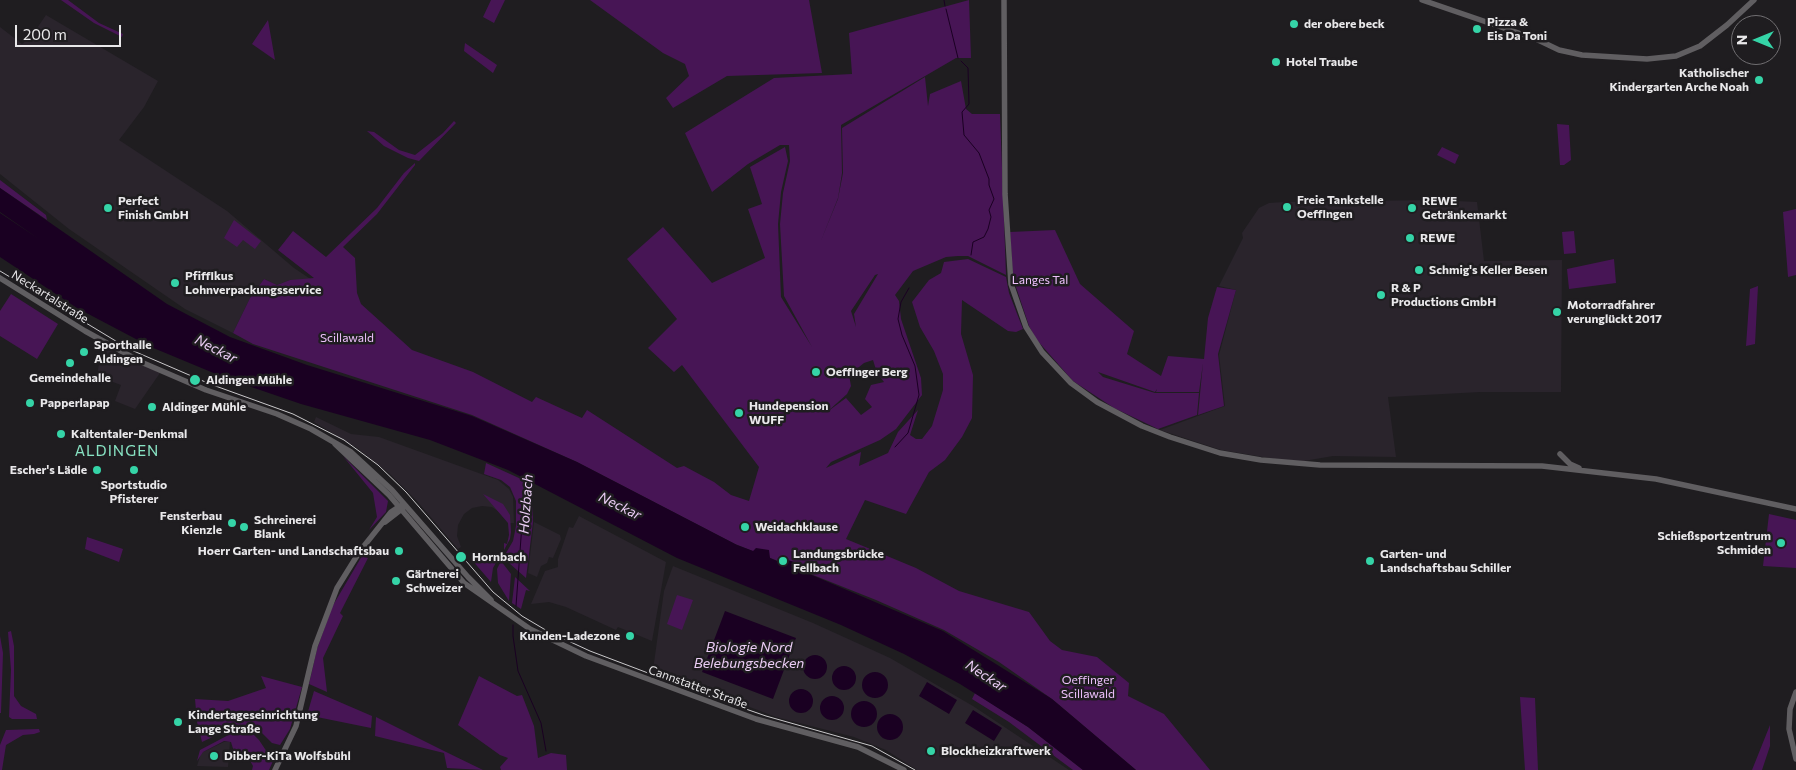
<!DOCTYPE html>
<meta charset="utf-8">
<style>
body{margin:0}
#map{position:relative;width:1796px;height:770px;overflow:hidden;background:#1f1d20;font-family:Commissioner,sans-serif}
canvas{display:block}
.north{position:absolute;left:1731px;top:15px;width:50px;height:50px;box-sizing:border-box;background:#1f1d20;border:1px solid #706e71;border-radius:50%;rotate:270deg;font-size:14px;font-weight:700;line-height:20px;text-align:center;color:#e9e8ea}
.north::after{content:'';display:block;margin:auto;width:18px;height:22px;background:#35d4a7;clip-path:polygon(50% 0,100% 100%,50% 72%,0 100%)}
.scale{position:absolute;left:15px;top:25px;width:106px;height:22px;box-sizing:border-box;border:2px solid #e9e8ea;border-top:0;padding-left:6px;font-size:15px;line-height:18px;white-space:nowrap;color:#e9e8ea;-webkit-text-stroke:4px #1f1d20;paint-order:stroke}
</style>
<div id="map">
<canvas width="1796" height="770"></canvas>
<div class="north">N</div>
<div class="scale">200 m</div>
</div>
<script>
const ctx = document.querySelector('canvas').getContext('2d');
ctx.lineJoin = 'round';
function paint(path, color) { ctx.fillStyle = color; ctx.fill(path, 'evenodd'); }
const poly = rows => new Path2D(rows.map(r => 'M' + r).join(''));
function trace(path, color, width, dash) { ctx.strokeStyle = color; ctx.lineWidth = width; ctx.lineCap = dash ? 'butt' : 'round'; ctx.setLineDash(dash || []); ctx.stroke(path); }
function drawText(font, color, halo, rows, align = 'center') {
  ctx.font = font + ' Commissioner,sans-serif'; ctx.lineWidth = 5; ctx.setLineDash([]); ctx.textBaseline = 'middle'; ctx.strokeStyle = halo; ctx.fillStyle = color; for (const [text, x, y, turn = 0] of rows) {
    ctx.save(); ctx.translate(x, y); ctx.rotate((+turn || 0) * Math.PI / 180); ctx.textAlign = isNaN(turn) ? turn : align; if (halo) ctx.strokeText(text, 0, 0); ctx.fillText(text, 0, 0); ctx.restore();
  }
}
const built = poly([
 [46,15,158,81,144,107,119,140,227,211,294,268,312,280,290,280,277,285,264,279,250,298,233,333,185,309,69,229,0,174,0,27,22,44,31,37],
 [1436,200,1477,202,1484,261,1562,260,1561,392,1480,392,1388,397,1396,457,1333,456,1304,461,1281,460,1221,450,1160,430,1225,406,1219,355,1236,290,1219,286,1243,238,1242,233,1259,208,1269,203,1284,202],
 [102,346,160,373,135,409,115,401,121,385,97,376],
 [316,417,351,434,379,437,498,480,509,489,513,497,514,523,508,523,502,514,492,507,482,506,472,508,464,514,458,525,457,536,461,547,458,549,416,500,390,474,357,448,314,422],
 [579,516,666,562,652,641,618,627,616,630,566,607,549,602,531,604,545,571,558,567,558,559,569,527,573,528],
 [534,522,560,535,561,539,553,558,549,557,547,563,541,566,537,577,528,573],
 [673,566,813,623,890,658,973,706,1069,770,917,770,886,750,854,737,776,717,653,670,664,591],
 [224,742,230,742,228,767,197,766,201,753]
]);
const green = poly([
 [61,0,68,0,99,23,123,34,122,37,94,23],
 [491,0,505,0,494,23,483,17],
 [590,0,809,0,822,73,727,76,673,108,666,98,689,76,685,64,663,53],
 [969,0,971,58,956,58,841,125,842,173,838,198,820,243,838,199,843,173,842,128,925,77,928,106,930,94,961,81,966,109,972,114,1000,114,1006,275,968,256,958,256,946,257,913,271,895,295,899,301,901,319,921,378,922,395,896,429,880,440,831,462,826,468,861,452,859,466,888,453,898,432,918,410,910,435,916,439,922,439,932,426,943,390,943,374,934,351,920,327,912,302,929,280,941,273,944,262,968,259,1006,277,1009,293,1023,329,1016,332,1008,331,962,300,961,334,973,375,972,418,962,437,945,460,929,472,906,514,865,500,846,539,916,568,959,591,1029,612,1050,641,1062,650,1097,657,1129,683,1128,696,1164,714,1210,770,1136,770,1052,699,999,662,944,630,876,600,735,544,577,462,472,415,253,344,233,333,250,298,264,279,277,285,290,280,314,278,278,250,293,231,326,257,377,208,404,173,415,163,415,165,377,214,343,247,355,258,357,293,361,304,412,350,473,372,532,402,536,397,582,418,587,410,677,468,684,466,714,482,731,495,749,501,759,467,682,365,674,372,648,348,677,319,627,259,663,227,712,283,765,258,748,209,762,204,750,167,785,147,788,161,781,192,778,224,781,297,812,347,784,296,780,224,783,193,790,161,789,145,780,145,748,164,712,192,685,133,774,78,852,74,849,33],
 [878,274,854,314,856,327,852,339,856,327,851,311,875,275],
 [873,360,877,373,884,382,871,385,865,399,872,407,861,415,846,398,827,412,847,394,851,386,849,375,864,363],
 [268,20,275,60,252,44],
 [465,43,497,65,493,73,464,51],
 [454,121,456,123,419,161,408,158,384,146,367,131,374,132,399,150,415,155,443,133],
 [1557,124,1569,125,1571,160,1564,165,1560,165],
 [1442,147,1459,155,1455,164,1437,155],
 [0,180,46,215,47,220,0,188],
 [1796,209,1796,275,1788,277,1783,212],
 [234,220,261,241,255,249,243,240,237,247,224,238],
 [1055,230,1080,284,1134,331,1127,354,1161,376,1168,356,1204,359,1208,318,1217,287,1236,290,1218,354,1224,406,1198,415,1203,363,1199,392,1156,392,1157,389,1155,392,1098,372,1103,377,1155,393,1199,393,1197,415,1158,429,1114,408,1073,381,1036,339,1029,326,1013,278,1010,232],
 [1574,231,1576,253,1564,254,1562,232],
 [1614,259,1616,283,1569,289,1567,269],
 [1758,286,1755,344,1746,346,1750,289],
 [11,294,58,324,37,359,0,336,0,311],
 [343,456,388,501,386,512,369,530,377,517,373,493],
 [486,463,532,484,533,522,526,578,509,563,506,553,513,541,516,526,516,501,510,487,501,480,484,474],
 [483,494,503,504,510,515,511,532,510,539,504,550,504,543,507,544,509,535,508,523],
 [1769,514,1796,520,1796,568,1763,566],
 [87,537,123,549,119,562,85,549],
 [362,556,368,558,340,613,343,616,323,658,327,692,309,684,317,649,332,607],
 [471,559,486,562,498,559,493,568,491,582],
 [501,561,511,574,509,601,498,583,497,569],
 [515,577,530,591,526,590,521,609,512,603],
 [677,595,693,600,682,630,667,624],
 [11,631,14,646,14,696,21,706,36,714,37,719,12,719,9,717,11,670,8,632],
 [0,636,3,653,1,713,0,713],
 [261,676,302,687,290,729,280,745,272,743,259,730,250,726,234,727,202,742,197,722,195,699,228,701,266,688],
 [479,676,517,696,522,695,534,726,538,758,551,753,566,755,567,770,501,770,500,767,508,758,500,755,458,725],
 [314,691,372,716,371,728,307,715],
 [975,693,1028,727,1083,770,1073,770,1009,722,972,699],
 [1520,697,1535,698,1538,770,1525,770],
 [376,717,444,751,483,770,447,768,444,753,375,736],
 [1770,725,1770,746,1762,770,1752,770],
 [39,729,40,732,34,734,23,735,6,745,2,770,0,770,0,745,6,730],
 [236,731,252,733,259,740,273,761,269,770,252,770,253,766,247,755,234,752,231,742,224,741,203,752,197,761,200,750]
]);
const water = poly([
 [0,188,167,304,230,337,307,365,472,416,577,462,737,545,753,551,756,548,769,550,770,558,784,564,788,560,797,563,801,565,800,570,943,631,1052,699,1136,770,1083,770,1028,727,960,684,904,654,841,625,677,558,508,470,430,440,301,404,228,379,151,347,77,308,0,257,0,213,39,239,0,212],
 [725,611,796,638,773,699,702,672],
 '803 667a12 12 0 1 1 24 0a12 12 0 1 1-24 0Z',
 '832 678a12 12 0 1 1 24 0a12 12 0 1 1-24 0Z',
 '862 685a13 13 0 1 1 26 0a13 13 0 1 1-26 0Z',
 [927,682,957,700,949,714,919,696],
 '789 701a12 12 0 1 1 24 0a12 12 0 1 1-24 0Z',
 '820 708a12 12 0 1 1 24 0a12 12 0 1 1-24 0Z',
 '851 714a13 13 0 1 1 26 0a13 13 0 1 1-26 0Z',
 [973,710,1002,728,994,741,965,723],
 '877 727a13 13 0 1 1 26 0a13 13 0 1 1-26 0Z'
]);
const stream = poly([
 [944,0,945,6],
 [946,9,958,58],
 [961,61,968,68,969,104,962,112,964,135,979,153,989,179,989,185,994,199,989,210,991,217,988,229,984,237,973,242,971,255],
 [895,447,908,433,919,395,915,366,902,335,898,319,901,302,909,288],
 [516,606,522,524,529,480],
 [513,625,513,636,518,671,541,723,546,751]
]);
const secondary = poly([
 [1004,0,1005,194,1011,284,1026,327,1042,352,1071,383,1097,402,1142,426,1170,437,1220,453,1261,460,1320,465,1542,466,1656,479,1796,509],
 [1422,0,1536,39,1559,50,1582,55,1647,59,1676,56,1700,46,1727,25,1754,0],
 [0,278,85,331,141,362,206,390,277,414,311,429,351,452,392,490,468,577,491,600],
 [335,444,389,495,464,583,530,629,586,656,756,719,858,747,904,770],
 [1560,454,1570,464,1579,468],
 [385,522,403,508],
 [1796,692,1790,709,1789,729,1796,759],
 [275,770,296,726,315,646,337,588,360,551,391,512,400,506]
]);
const tram = poly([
 [0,271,129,349,210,384,293,414,344,440,378,465,406,492,493,592,522,616,549,632,590,651,714,698,766,716,872,746,915,770]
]);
const markers = [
 [1294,24,5,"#35d4a7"],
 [1477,29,5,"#35d4a7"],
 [1276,62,5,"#35d4a7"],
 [1759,80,5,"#35d4a7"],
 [1287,207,5,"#35d4a7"],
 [108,208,5,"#35d4a7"],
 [1412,208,5,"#35d4a7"],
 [1410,238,5,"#35d4a7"],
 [1419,270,5,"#35d4a7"],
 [175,283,5,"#35d4a7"],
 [1381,295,5,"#35d4a7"],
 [1557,312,5,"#35d4a7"],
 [84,352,5,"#35d4a7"],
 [70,363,5,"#35d4a7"],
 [816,372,5,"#35d4a7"],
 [195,380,6,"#35d4a7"],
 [30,403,5,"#35d4a7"],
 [152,407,5,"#35d4a7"],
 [739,413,5,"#35d4a7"],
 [61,434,5,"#35d4a7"],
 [97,470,5,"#35d4a7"],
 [134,470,5,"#35d4a7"],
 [232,523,5,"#35d4a7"],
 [244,527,5,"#35d4a7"],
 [745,527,5,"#35d4a7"],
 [1781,543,5,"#35d4a7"],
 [399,551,5,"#35d4a7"],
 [461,557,6,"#35d4a7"],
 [783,561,5,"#35d4a7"],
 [1370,561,5,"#35d4a7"],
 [396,581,5,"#35d4a7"],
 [630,636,5,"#35d4a7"],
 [178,722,5,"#35d4a7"],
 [931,751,5,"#35d4a7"],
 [214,756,5,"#35d4a7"]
];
const poiNames = [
 ["Pizza &",1487,22],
 ["Eis Da Toni",1487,36],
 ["der obere beck",1304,24],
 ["Hotel Traube",1286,62],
 ["Katholischer",1749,73,"right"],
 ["Kindergarten Arche Noah",1749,87,"right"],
 ["Freie Tankstelle",1297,200],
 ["Oeffingen",1297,214],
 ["Perfect",118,201],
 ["Finish GmbH",118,215],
 ["REWE",1422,201],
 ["Getränkemarkt",1422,215],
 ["REWE",1420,238],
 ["Schmig's Keller Besen",1429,270],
 ["Pfiffikus",185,276],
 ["Lohnverpackungsservice",185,290],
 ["R & P",1391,288],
 ["Productions GmbH",1391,302],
 ["Motorradfahrer",1567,305],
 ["verunglückt 2017",1567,319],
 ["Sporthalle",94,345],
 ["Aldingen",94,359],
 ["Oeffinger Berg",826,372],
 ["Gemeindehalle",70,378,"center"],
 ["Aldingen Mühle",206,380],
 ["Papperlapap",40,403],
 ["Hundepension",749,406],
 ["WUFF",749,420],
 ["Aldinger Mühle",162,407],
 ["Kaltentaler-Denkmal",71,434],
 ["Escher's Lädle",87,470,"right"],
 ["Sportstudio",134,485,"center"],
 ["Pfisterer",134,499,"center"],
 ["Fensterbau",222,516,"right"],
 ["Kienzle",222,530,"right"],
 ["Schreinerei",254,520],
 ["Blank",254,534],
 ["Weidachklause",755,527],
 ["Schießsportzentrum",1771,536,"right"],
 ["Schmiden",1771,550,"right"],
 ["Hoerr Garten- und Landschaftsbau",389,551,"right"],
 ["Landungsbrücke",793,554],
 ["Fellbach",793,568],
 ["Garten- und",1380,554],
 ["Landschaftsbau Schiller",1380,568],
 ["Hornbach",472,557],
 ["Gärtnerei",406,574],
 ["Schweizer",406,588],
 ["Kunden-Ladezone",620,636,"right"],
 ["Kindertageseinrichtung",188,715],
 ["Lange Straße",188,729],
 ["Blockheizkraftwerk",941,751],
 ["Dibber-KiTa Wolfsbühl",224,756]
];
const parkNames = [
 ["Langes Tal",1040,280],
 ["Scillawald",347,338],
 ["Oeffinger",1088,680],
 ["Scillawald",1088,694]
];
const streetNames = [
 ["Neckartalstraße",50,297,32],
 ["Cannstatter Straße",698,687,20]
];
const waterNames = [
 ["Neckar",216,349,27],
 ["Holzbach",526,504,-86],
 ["Neckar",620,506,26],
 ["Biologie Nord",749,647],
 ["Belebungsbecken",749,663],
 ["Neckar",986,676,33]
];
const quarterNames = [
 ["ALDINGEN",117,451]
];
paint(built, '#2a242c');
paint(green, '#471555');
paint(water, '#1a0022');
trace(stream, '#1a0022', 1);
trace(secondary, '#605e61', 5.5);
trace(tram, '#c9c8ca', 1);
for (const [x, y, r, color] of markers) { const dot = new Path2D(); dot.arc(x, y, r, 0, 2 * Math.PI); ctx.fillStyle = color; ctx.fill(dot); trace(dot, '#1f1d20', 2); }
drawText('bold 12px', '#e9e8ea', '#1f1d20', poiNames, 'left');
drawText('12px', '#eec1fd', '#1f1d20', parkNames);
drawText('12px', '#e9e8ea', '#1f1d20', streetNames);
drawText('italic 14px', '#ebcdf5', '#1f1d20', waterNames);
ctx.letterSpacing = '1px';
drawText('15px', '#88e3c3', '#1f1d20', quarterNames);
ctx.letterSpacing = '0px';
</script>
